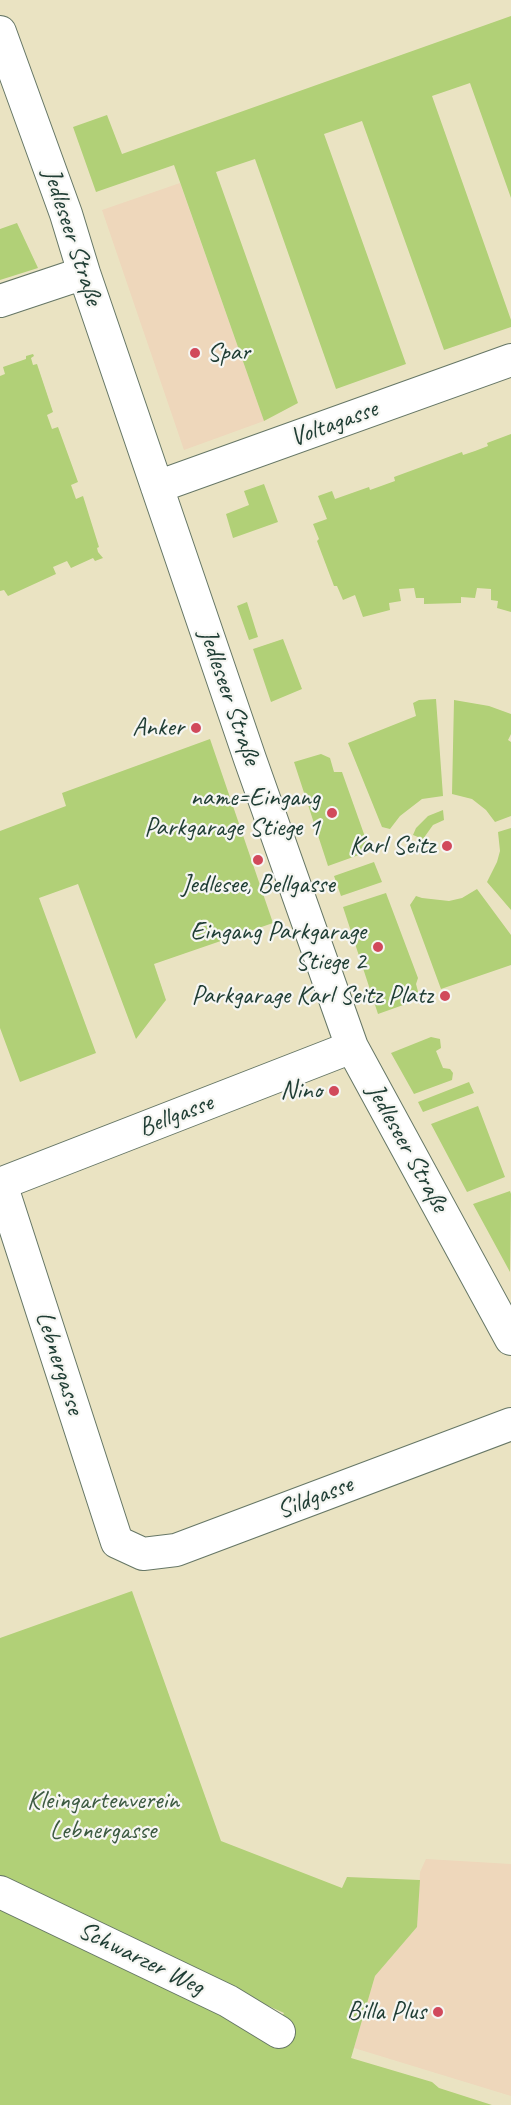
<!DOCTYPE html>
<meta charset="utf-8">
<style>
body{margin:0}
canvas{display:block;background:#eae3c2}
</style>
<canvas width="511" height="2105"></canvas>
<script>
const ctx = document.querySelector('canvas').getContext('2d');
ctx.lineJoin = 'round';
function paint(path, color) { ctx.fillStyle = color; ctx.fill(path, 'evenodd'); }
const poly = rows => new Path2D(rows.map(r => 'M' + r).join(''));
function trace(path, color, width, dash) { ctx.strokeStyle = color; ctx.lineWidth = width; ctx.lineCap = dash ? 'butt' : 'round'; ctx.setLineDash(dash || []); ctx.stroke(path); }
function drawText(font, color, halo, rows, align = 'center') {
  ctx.font = font + ' Caveat,sans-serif'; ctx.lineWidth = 4.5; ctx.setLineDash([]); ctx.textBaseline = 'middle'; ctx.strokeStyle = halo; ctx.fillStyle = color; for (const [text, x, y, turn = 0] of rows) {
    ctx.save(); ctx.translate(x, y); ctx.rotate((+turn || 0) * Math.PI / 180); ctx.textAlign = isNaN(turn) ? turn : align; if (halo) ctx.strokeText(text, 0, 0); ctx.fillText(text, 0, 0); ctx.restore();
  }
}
const built = poly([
 [180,183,264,421,184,450,102,210],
 [426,1859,511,1864,511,2096,354,2048,375,1976,417,1927,420,1872]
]);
const green = poly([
 [511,16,511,198,470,83,432,96,511,320,511,327,444,350,362,121,324,134,406,364,336,389,255,159,216,172,298,403,264,421,174,165,96,192,73,127,107,115,122,154],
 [17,223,38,268,0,280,0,229],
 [33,354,34,356,31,358,33,365,37,364,53,412,47,415,52,429,58,427,78,482,71,485,76,499,83,496,99,547,97,548,98,552,103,558,95,561,93,558,71,568,67,561,53,567,56,574,8,596,4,590,0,591,0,376,5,374,3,367,26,359,26,356],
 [511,434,511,612,497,608,498,601,491,600,491,589,477,588,475,598,461,597,461,603,424,604,424,598,416,598,414,588,399,589,401,601,389,603,390,610,363,617,355,595,343,600,337,586,334,586,317,541,319,539,313,524,327,519,318,496,332,491,335,499,369,487,370,490,395,481,394,477,462,452,463,455,475,451,488,446,487,443],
 [264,484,278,522,233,538,226,514,249,505,244,491],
 [247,602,258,637,249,640,237,606],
 [283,639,302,689,271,702,253,649],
 [436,699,443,796,422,799,400,816,390,829,382,827,348,743,416,716,413,703,419,700],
 [454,700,489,706,511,714,511,734,508,740,511,742,511,816,495,822,486,810,472,799,452,794],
 [210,739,273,923,154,964,166,1000,136,1039,78,884,39,898,96,1053,20,1082,0,1028,0,831,66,806,62,793],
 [321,754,330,758,334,772,342,772,370,851,328,866,294,762],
 [443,810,444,820,433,825,423,839,413,835,416,828,428,816],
 [511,828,511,910,487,882,497,862,500,851,498,832],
 [374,862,382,882,341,896,334,876],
 [477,889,511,935,511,965,441,989,410,905,416,896,422,898,449,901,462,898],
 [386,893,418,978,416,984,420,999,378,1014,343,907],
 [431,1037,440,1039,441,1048,436,1051,443,1068,450,1069,453,1073,452,1080,414,1094,391,1053],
 [469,1082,474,1093,423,1112,418,1102],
 [478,1106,505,1177,467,1192,431,1124],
 [510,1191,511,1194,510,1272,473,1204],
 [132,1591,221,1841,342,1888,347,1877,420,1880,417,1927,375,1976,351,2058,432,2082,439,2088,492,2105,0,2105,0,1906,278,2024,284,2013,87,1924,0,1880,0,1638]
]);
const minor = poly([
 [0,32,66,214,84,273,250,759,352,1047,511,1339],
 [0,301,84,273],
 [157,487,511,360],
 [0,1184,352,1047],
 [1,1184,117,1542,143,1554,176,1550,511,1424],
 [0,1892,228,2001,279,2032]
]);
const markers = [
 [195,353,6,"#d1495b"],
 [196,728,6,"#d1495b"],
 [332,813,6,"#d1495b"],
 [447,846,6,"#d1495b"],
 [258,860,6,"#d1495b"],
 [378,947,6,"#d1495b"],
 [445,996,6,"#d1495b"],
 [334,1091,6,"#d1495b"],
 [438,2012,6,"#d1495b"]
];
const streetNames = [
 ["Jedleseer Straße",72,237,72],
 ["Voltagasse",334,424,-20],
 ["Jedleseer Straße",229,697,71],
 ["Bellgasse",176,1116,-21],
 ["Jedleseer Straße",407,1148,61],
 ["Lebnergasse",59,1363,72],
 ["Sildgasse",315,1498,-21],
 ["Schwarzer Weg",141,1959,26]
];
const poiNames = [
 ["Spar",207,353,"left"],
 ["Anker",184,728],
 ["name=Eingang",320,798],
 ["Parkgarage Stiege 1",320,828],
 ["Karl Seitz",435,846],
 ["Jedlesee, Bellgasse",258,885,"center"],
 ["Eingang Parkgarage",366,932],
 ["Stiege 2",366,962],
 ["Parkgarage Karl Seitz Platz",433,996],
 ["Nino",322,1091],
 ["Billa Plus",426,2012]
];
const parkNames = [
 ["Kleingartenverein",103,1801],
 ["Lebnergasse",103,1831]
];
paint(built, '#eed7bb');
paint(green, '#b1d077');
trace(minor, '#676', 34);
trace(minor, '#fff', 32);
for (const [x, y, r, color] of markers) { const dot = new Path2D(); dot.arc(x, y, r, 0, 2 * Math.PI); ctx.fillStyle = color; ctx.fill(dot); trace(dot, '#f6f6f2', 2); }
drawText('26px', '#1f3d34', '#f6f6f2', streetNames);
drawText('26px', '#1f3d34', '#f6f6f2', poiNames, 'right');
drawText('26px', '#3c5a41', '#f6f6f2', parkNames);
</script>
